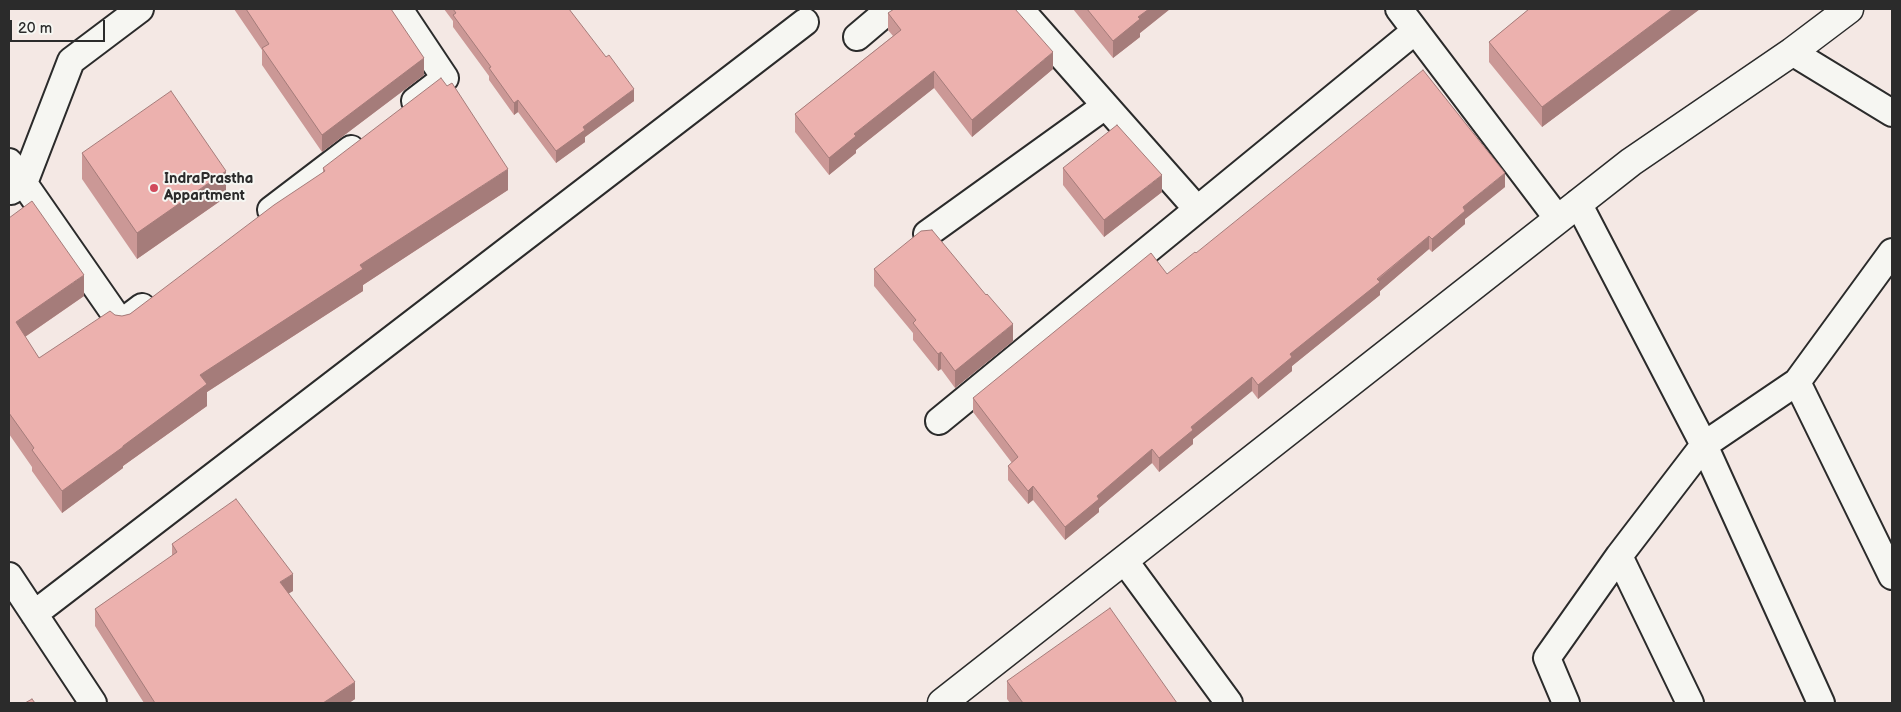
<!DOCTYPE html>
<style>
body{margin:0}
#map{position:relative;width:1901px;height:712px;overflow:hidden;background:#f4e8e4;font-family:"Balsamiq Sans",sans-serif}
canvas{display:block}
.frame{position:absolute;inset:0;border:10px solid #2b2b2b;pointer-events:none}
.scale{position:absolute;left:10px;top:20px;width:95px;height:22px;box-sizing:border-box;border:2px solid #2b2b2b;border-top:0;padding-left:6px;font-size:15px;line-height:18px;white-space:nowrap;color:#2b2b2b;-webkit-text-stroke:4px #f6f6f2;paint-order:stroke}
</style>
<div id="map">
<canvas width="1901" height="712"></canvas>
<div class="frame"></div>
<div class="scale">20 m</div>
</div>
<script>
const ctx = document.querySelector('canvas').getContext('2d');
ctx.lineJoin = 'round';
const poly = rows => new Path2D(rows.map(r => 'M' + r).join(''));
function trace(path, color, width, dash) { ctx.strokeStyle = color; ctx.lineWidth = width; ctx.lineCap = dash ? 'butt' : 'round'; ctx.setLineDash(dash || []); ctx.stroke(path); }
function paint(path, color) { ctx.fillStyle = color; ctx.fill(path, 'evenodd'); }
function drawText(font, color, halo, rows, align = 'center') {
  ctx.font = font + ' "Balsamiq Sans",sans-serif'; ctx.lineWidth = 4; ctx.setLineDash([]); ctx.textBaseline = 'middle'; ctx.strokeStyle = halo; ctx.fillStyle = color; for (const [text, x, y, turn = 0] of rows) {
    ctx.save(); ctx.translate(x, y); ctx.rotate((+turn || 0) * Math.PI / 180); ctx.textAlign = isNaN(turn) ? turn : align; if (halo) ctx.strokeText(text, 0, 0); ctx.fillText(text, 0, 0); ctx.restore();
  }
}
const street = poly([
 [399,9,445,78,415,101],
 [1020,9,1197,209],
 [1399,9,1558,219],
 [857,37,890,9],
 [1792,52,1892,113],
 [9,162,121,323,142,307],
 [11,191,24,183,71,61,140,9],
 [1578,203,1704,445,1821,703],
 [271,210,351,149],
 [927,234,1105,106],
 [1797,382,1892,576],
 [939,421,1415,31],
 [1124,560,1229,703],
 [9,576,93,703],
 [34,614,805,22],
 [1566,703,1547,658,1619,556],
 [1690,703,1619,556,1704,445,1797,382,1892,252]
]);
const secondary = poly([
 [942,703,1631,162,1792,52,1849,9]
]);
const wall = poly([
 [234,9,391,9,424,75,322,152,262,65,262,50],
 [444,9,569,9,634,101,585,137,585,142,556,163,518,112,514,115,489,80,489,76,453,27,453,21],
 [1073,9,1170,9,1140,33,1140,37,1113,58],
 [1529,9,1700,9,1542,127,1489,62,1489,42],
 [888,13,1053,69,972,137,934,88,856,150,856,153,829,175,795,132,795,114,893,36,888,30],
 [82,153,226,197,137,259,82,179],
 [323,168,508,190,363,285,363,291,207,392,207,406,123,466,123,468,62,513,32,471,32,467,9,434,9,218,84,296,25,337,39,358,115,315,122,316,130,314,323,173],
 [1063,168,1162,192,1104,237,1063,185],
 [1505,187,1465,219,1465,224,1432,252,1429,249,1380,291,1380,295,1292,366,1292,371,1258,399,1252,391,1193,439,1193,444,1159,472,1152,463,1099,508,1099,512,1065,540,1033,500,1028,504,1008,480,1008,466,1012,463,973,412,973,398,1167,274,1196,253],
 [874,269,1013,341,955,388,941,369,938,371,913,340,913,333,874,286],
 [172,544,293,591,288,593,355,699,349,703,144,703,95,626,95,609,172,556],
 [1007,681,1177,703,1010,703,1007,699]
]);
const shadedWall = poly([
 [1149,9,1170,9,1140,33,1140,37,1113,58,1113,41,1138,17],
 [1673,9,1700,9,1542,127,1542,107],
 [1053,52,1053,69,972,137,972,120],
 [424,58,424,75,322,152,322,135],
 [934,71,934,88,856,150,856,153,829,175,829,158,854,134],
 [634,89,634,101,585,137,585,142,556,163,556,151,583,127],
 [518,100,518,112,514,115,514,103],
 [508,169,508,190,363,285,363,291,207,392,207,406,123,466,123,468,62,513,62,491,200,375,360,265],
 [226,171,226,197,137,259,137,233],
 [1505,173,1505,187,1465,219,1465,224,1432,252,1432,239,1463,207],
 [1162,175,1162,192,1104,237,1104,220],
 [1429,236,1429,249,1380,291,1380,295,1292,366,1292,371,1258,399,1258,385,1290,354],
 [84,275,84,296,16,343,16,322],
 [1013,324,1013,341,955,388,955,371],
 [941,352,941,369,938,371,938,354],
 [1252,377,1252,391,1193,439,1193,444,1159,472,1159,458,1191,427],
 [1152,449,1152,463,1099,508,1099,512,1065,540,1065,527,1097,496],
 [1033,486,1033,500,1028,504,1028,491],
 [293,574,293,591,280,599,280,582],
 [355,682,355,699,349,703,323,703]
]);
const building = poly([
 [246,9,391,9,424,58,322,135,262,48,269,44,246,9],
 [453,9,569,9,606,57,609,55,634,89,583,127,585,130,556,151,518,100,514,103,489,68,491,67,453,15,456,13,453,9],
 [894,9,1015,9,1053,52,972,120,934,71,854,134,856,136,829,158,795,114,901,30,888,13,894,9],
 [1087,9,1149,9,1138,17,1140,19,1113,41,1087,9],
 [1529,9,1673,9,1542,107,1489,42,1529,9],
 [1423,70,1505,173,1463,207,1465,211,1432,239,1429,236,1377,279,1380,282,1290,354,1292,357,1258,385,1252,377,1191,427,1193,430,1159,458,1152,449,1097,496,1099,499,1065,527,1033,486,1028,491,1008,466,1018,457,973,398,1151,253,1167,274,1195,252,1196,253,1423,70],
 [441,78,447,86,452,83,508,169,360,265,363,269,200,375,207,384,123,446,123,447,62,491,32,450,34,448,9,413,9,218,32,201,84,275,16,322,39,358,110,311,115,315,122,316,130,314,274,205,325,171,323,168,441,78],
 [171,91,226,171,137,233,82,153,171,91],
 [1117,125,1162,175,1104,220,1063,168,1117,125],
 [932,230,986,295,987,294,1013,324,955,371,941,352,938,354,913,323,916,320,874,269,921,231,932,230],
 [236,499,293,574,280,582,355,682,323,703,155,703,95,609,177,552,172,544,236,499],
 [1110,608,1177,703,1023,703,1007,681,1110,608],
 [32,699,35,703,25,703,32,699]
]);
const markers = [
 [154,188,5,"#d1495b"]
];
const poiNames = [
 ["IndraPrastha",164,179],
 ["Appartment",164,196]
];
trace(street, '#2b2b2b', 30);
trace(secondary, '#2b2b2b', 31);
trace(street, '#f6f6f2', 26);
trace(secondary, '#f6f6f2', 28);
paint(wall, '#cb9896');
paint(shadedWall, '#a57c7a');
paint(building, '#ecb1ae');
trace(building, '#a57c7a', 1);
for (const [x, y, r, color] of markers) { const dot = new Path2D(); dot.arc(x, y, r, 0, 2 * Math.PI); ctx.fillStyle = color; ctx.fill(dot); trace(dot, '#f6f6f2', 2); }
drawText('bold 15px', '#2b2b2b', '#f6f6f2', poiNames, 'left');
</script>
